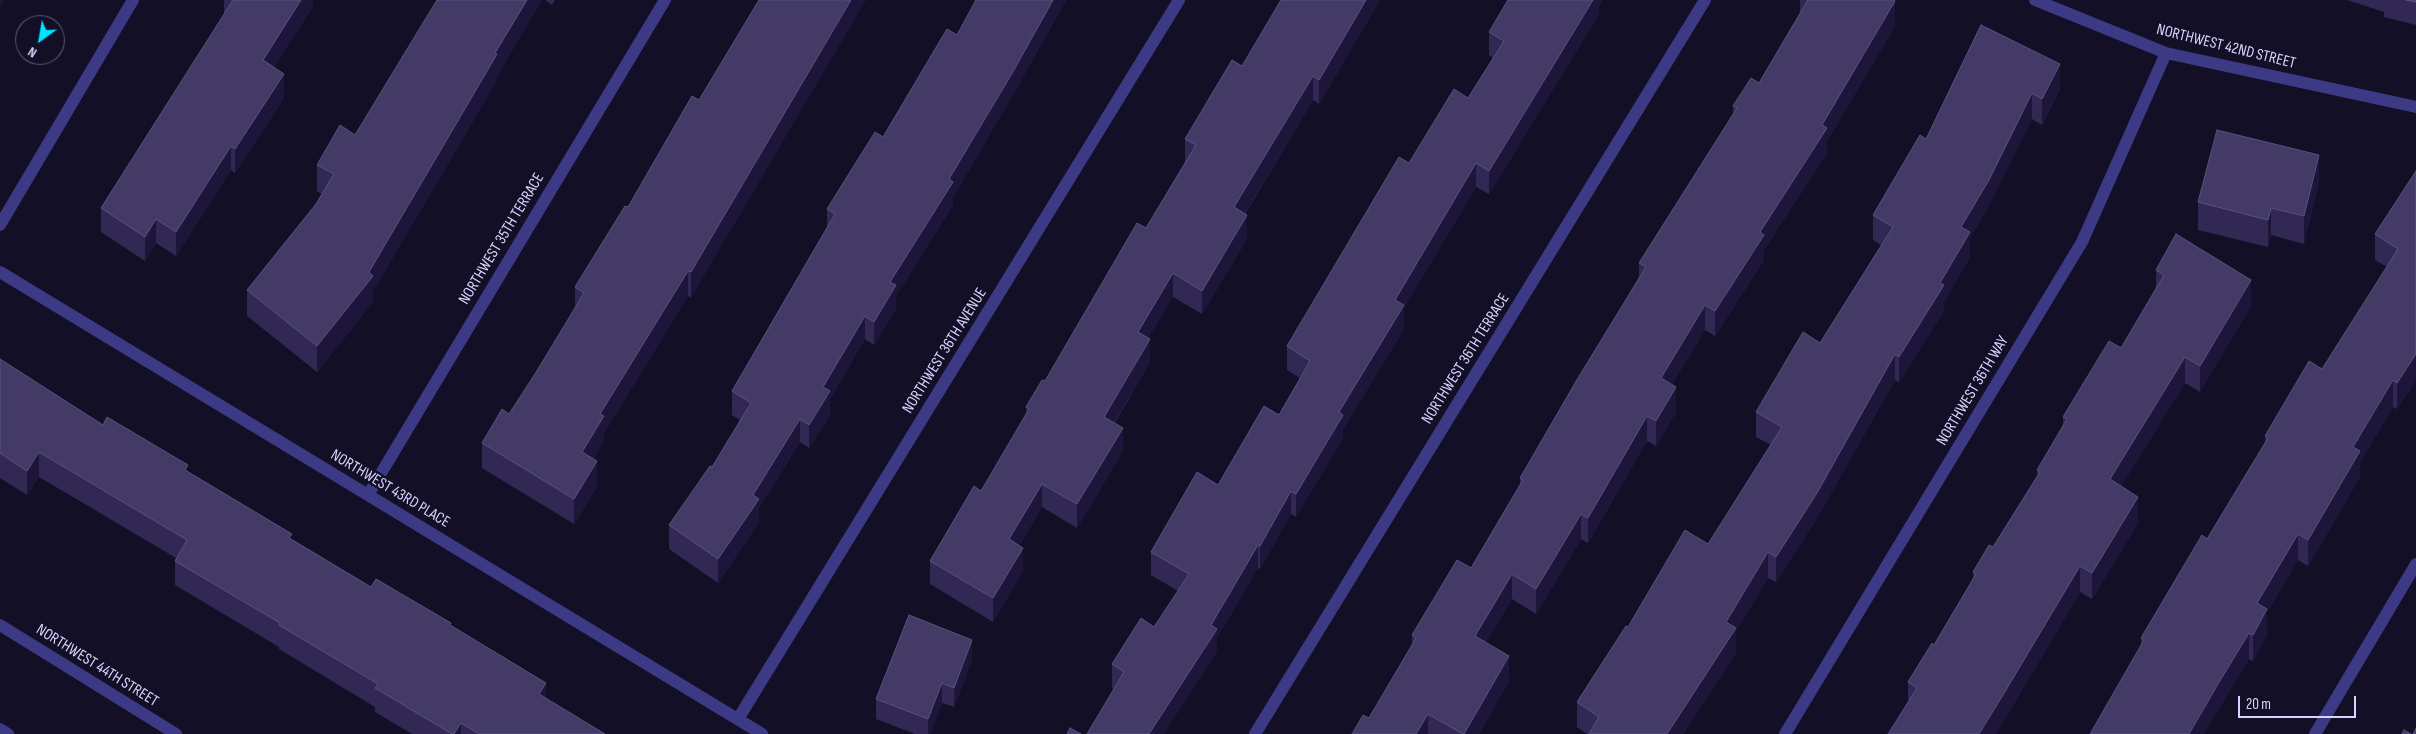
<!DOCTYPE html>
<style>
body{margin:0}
#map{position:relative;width:2416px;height:734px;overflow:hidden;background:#130f26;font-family:"Sofia Sans Condensed",sans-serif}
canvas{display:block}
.north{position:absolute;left:15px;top:15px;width:50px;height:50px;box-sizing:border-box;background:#130f26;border:1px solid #625e7d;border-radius:50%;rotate:212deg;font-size:14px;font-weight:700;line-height:20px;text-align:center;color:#d9d4ff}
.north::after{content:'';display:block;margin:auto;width:18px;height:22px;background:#00e5ff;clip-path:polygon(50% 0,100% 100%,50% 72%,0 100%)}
.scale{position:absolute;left:2238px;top:696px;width:118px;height:22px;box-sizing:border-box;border:2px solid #d9d4ff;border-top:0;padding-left:6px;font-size:15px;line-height:18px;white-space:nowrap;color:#d9d4ff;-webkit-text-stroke:4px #130f26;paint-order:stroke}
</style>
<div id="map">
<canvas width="2416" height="734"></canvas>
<div class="north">N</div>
<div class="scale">20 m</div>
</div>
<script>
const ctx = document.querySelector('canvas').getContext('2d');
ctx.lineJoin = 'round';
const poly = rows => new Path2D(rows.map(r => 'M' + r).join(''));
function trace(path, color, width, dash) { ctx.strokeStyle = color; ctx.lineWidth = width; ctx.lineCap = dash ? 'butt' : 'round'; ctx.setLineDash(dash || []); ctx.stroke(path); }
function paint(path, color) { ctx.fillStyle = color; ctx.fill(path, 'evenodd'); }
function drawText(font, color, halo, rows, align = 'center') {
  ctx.font = font + ' "Sofia Sans Condensed",sans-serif'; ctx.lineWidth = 5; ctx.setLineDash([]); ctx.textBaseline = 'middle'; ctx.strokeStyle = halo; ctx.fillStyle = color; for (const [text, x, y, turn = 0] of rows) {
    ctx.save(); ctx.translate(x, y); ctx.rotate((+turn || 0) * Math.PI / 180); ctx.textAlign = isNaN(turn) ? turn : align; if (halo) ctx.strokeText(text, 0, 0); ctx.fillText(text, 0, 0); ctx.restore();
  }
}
const minor = poly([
 [2035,0,2166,53,2416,107],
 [0,225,133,0],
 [0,272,762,734],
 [368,495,665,0],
 [738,719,1179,0],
 [1255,734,1705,0],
 [1785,734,2082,242,2166,53],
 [2315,734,2416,564]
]);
const tertiary = poly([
 [0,625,176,734],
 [0,729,8,734]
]);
const wall = poly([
 [224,0,313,0,313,6,274,67,284,98,235,173,231,170,176,256,156,243,145,261,101,232,101,208,224,15],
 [437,0,542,0,497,76,497,80,466,133,373,291,373,302,317,372,247,316,247,290,316,204,322,194,317,191,317,165,355,135],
 [545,0,555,0,552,5],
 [976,0,1066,0,1014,93,953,197,953,205,896,296,896,309,874,345,865,339,830,399,830,415,809,448,800,442,759,508,759,522,718,583,669,549,669,525,712,467,740,420,732,415,732,391,827,228,827,209,883,137,957,35],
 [1281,0,1380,0,1319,104,1313,100,1245,214,1247,239,1202,314,1173,297,1148,338,1150,362,1115,423,1123,451,1077,528,1042,507,1019,546,1023,571,993,622,930,584,930,561,981,491,1026,415,1026,407,1045,381,1146,228,1185,162,1185,139,1242,66],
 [1800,0,1894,0,1895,26,1827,141,1827,153,1764,250,1764,260,1715,336,1705,330,1672,384,1676,412,1656,446,1647,441,1588,543,1581,539,1536,614,1512,599,1486,642,1509,681,1479,734,1352,734,1369,718,1412,645,1412,635,1471,568,1520,484,1520,478,1639,277,1639,263,1733,115,1733,106,1759,83,1800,13],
 [2347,0,2416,0,2416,25,2384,17,2384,12],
 [1599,7,1599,14,1489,194,1476,187,1404,308,1404,329,1343,429,1343,438,1296,517,1291,514,1260,569,1258,568,1217,638,1217,652,1114,689,1112,688,1112,664,1154,627,1178,591,1151,575,1151,552,1218,485,1279,415,1300,378,1287,370,1287,346,1409,163,1468,98,1493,58,1489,55,1489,32],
 [1981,25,2060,89,2042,125,2032,119,1989,205,1970,238,1970,257,1944,302,1944,311,1899,382,1895,380,1817,518,1776,582,1768,578,1736,631,1736,653,1683,734,1587,734,1577,727,1577,702,1628,627,1708,544,1771,445,1756,437,1756,412,1820,343,1881,245,1873,240,1873,215,1926,139],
 [692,96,691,298,688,296,604,433,604,441,593,459,597,487,574,524,482,468,482,443,509,414,535,374,575,310,575,287,628,207],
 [2416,171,2416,380,2397,409,2393,407,2360,462,2360,477,2308,566,2298,560,2267,612,2267,635,2253,661,2249,659,2218,710,2141,646,2141,638,2207,539,2265,443,2265,436,2322,369,2387,267,2375,260,2375,234],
 [2319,182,2304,244,2271,235,2268,247,2198,230,2198,202],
 [2156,270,2251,306,2200,392,2185,383,2121,486,2138,523,2092,599,2080,592,2006,717,1908,702,1908,682,1934,645,1973,580,1973,572,1993,547,2037,476,2037,470,2063,426,2063,417,2121,348,2156,289],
 [0,359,103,425,188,472,292,539,371,587,451,626,546,699,605,734,412,734,375,712,375,707,279,649,279,647,175,585,175,561,176,558,39,477,27,495,0,478],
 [972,660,954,707,942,703,930,734,915,734,876,719,876,699]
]);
const shadedWall = poly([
 [0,0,4,0,0,7],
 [301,0,313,0,313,6,263,84,263,60],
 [527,0,542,0,497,76,497,80,466,133,373,291,373,302,317,372,317,346,369,272,495,53],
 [851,0,866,0,691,298,691,272],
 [1053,0,1066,0,1014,93,953,197,953,205,896,296,896,309,874,345,874,322,890,282],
 [1366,0,1380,0,1319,104,1319,80],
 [1593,0,1603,0,1599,7,1599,14,1489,194,1489,171],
 [1895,1,1895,26,1827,141,1827,153,1764,250,1764,260,1715,336,1715,311,1822,125],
 [2060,64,2060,89,2042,125,2042,99],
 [284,74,284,98,235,173,235,149],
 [1313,76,1313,100,1234,231,1234,207],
 [2032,93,2032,119,1989,205,1970,238,1970,257,1944,302,1944,311,1899,382,1899,357,1940,283,1961,227],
 [231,146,231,170,176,256,176,232],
 [2319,155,2319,182,2304,244,2304,216],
 [1476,163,1476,187,1404,308,1404,329,1343,429,1343,438,1296,517,1296,494,1339,412,1395,300],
 [2271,208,2271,235,2268,247,2268,220],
 [1247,215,1247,239,1202,314,1202,291],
 [156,219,156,243,145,261,145,237],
 [688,271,688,296,604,433,604,441,582,478,582,452,600,414],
 [1173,273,1173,297,1138,355,1138,332],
 [2251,280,2251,306,2200,392,2200,366],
 [1705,305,1705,330,1661,403,1661,378],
 [865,316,865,339,830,399,830,415,809,448,809,425,823,387],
 [1150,339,1150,362,1104,440,1104,417],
 [1895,354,1895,380,1817,518,1776,582,1776,557],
 [2416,354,2416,380,2397,409,2397,383],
 [2185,357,2185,383,2110,505,2110,479],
 [2393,380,2393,407,2360,462,2360,477,2308,566,2308,540,2353,447],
 [1676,387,1676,412,1656,446,1656,421],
 [1647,416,1647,441,1588,543,1588,518],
 [800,419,800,442,759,508,759,522,718,583,718,559,753,495],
 [1123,428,1123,451,1077,528,1077,504],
 [39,452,39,477,27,495,27,471],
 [597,461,597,487,574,524,574,499],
 [1042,484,1042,507,1009,563,1009,539],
 [1291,491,1291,514,1260,569,1260,546],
 [2138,497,2138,523,2092,599,2092,573],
 [1581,514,1581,539,1536,614,1536,589],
 [2298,534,2298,560,2267,612,2267,635,2253,661,2253,635,2257,603],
 [1258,545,1258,568,1217,638,1217,652,1164,734,1149,734,1211,625],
 [1023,548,1023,571,993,622,993,598],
 [1768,552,1768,578,1736,631,1736,653,1683,734,1667,734,1726,622],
 [2080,566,2080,592,2006,717,1996,734,1979,734],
 [1512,574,1512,599,1475,661,1475,636],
 [2249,633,2249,659,2218,710,2204,734,2189,734,2218,684],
 [972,640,972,660,954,707,954,688],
 [1509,656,1509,681,1479,734,1464,734],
 [546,683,546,707,539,694],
 [942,683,942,703,930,734,928,734,928,719],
 [1428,714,1428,734,1416,734],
 [461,723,461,734,454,734]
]);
const building = poly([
 [232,0,301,0,263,60,284,74,235,149,231,146,176,232,156,219,145,237,101,208,233,0,232,0],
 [437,0,527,0,495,53,497,54,466,107,369,272,373,276,317,346,247,290,316,204,334,174,317,165,340,125,355,135,437,0],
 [759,0,851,0,691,272,688,271,600,414,604,416,582,452,597,461,574,499,482,443,502,409,509,414,535,374,584,293,575,287,625,206,628,207,692,96,699,100,759,0],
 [976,0,1053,0,1014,70,949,179,953,182,890,282,896,285,874,322,865,316,823,387,830,391,809,425,800,419,753,495,759,499,718,559,669,525,710,466,712,467,751,403,732,391,835,214,827,209,875,132,883,137,947,29,957,35,976,0],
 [1281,0,1366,0,1319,80,1313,76,1234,207,1247,215,1202,291,1173,273,1138,332,1150,339,1104,417,1123,428,1077,504,1042,484,1009,539,1023,548,993,598,930,561,974,486,981,491,1029,409,1026,407,1042,380,1045,381,1137,223,1146,228,1196,145,1185,139,1232,60,1242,66,1281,0],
 [1508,0,1593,0,1489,171,1476,163,1395,300,1404,305,1339,412,1343,415,1296,494,1291,491,1260,546,1258,545,1211,625,1217,629,1149,734,1087,734,1124,672,1112,664,1141,618,1154,627,1189,574,1151,552,1197,472,1218,485,1264,406,1279,415,1310,361,1287,346,1399,157,1409,163,1454,89,1468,98,1504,41,1489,32,1508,0],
 [1808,0,1894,0,1895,1,1822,125,1827,128,1760,232,1764,235,1715,311,1705,305,1661,378,1676,387,1656,421,1647,416,1588,518,1581,514,1536,589,1512,574,1475,636,1509,656,1464,734,1463,734,1428,714,1416,734,1352,734,1363,715,1369,718,1416,638,1412,635,1457,560,1471,568,1523,480,1520,478,1578,378,1646,267,1639,263,1737,108,1733,106,1751,78,1759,83,1808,0],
 [2406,0,2416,0,2416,2,2406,0],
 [1981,25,2060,64,2042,99,2032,93,1989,180,1961,227,1970,232,1940,283,1944,285,1899,357,1895,354,1817,493,1776,557,1768,552,1726,622,1736,628,1667,734,1589,734,1599,717,1577,702,1626,626,1628,627,1685,530,1708,544,1782,427,1756,412,1803,332,1820,343,1893,227,1873,215,1920,135,1926,139,1981,25],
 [2217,130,2319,155,2304,216,2271,208,2268,220,2198,202,2217,130],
 [2416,171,2416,354,2397,383,2393,380,2353,447,2360,451,2308,540,2298,534,2257,603,2267,609,2253,635,2249,633,2218,684,2189,734,2090,734,2144,640,2141,638,2202,535,2207,539,2268,438,2265,436,2309,361,2322,369,2398,249,2375,234,2416,171],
 [2176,234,2251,280,2200,366,2185,357,2110,479,2138,497,2092,573,2080,566,2006,690,1979,734,1888,734,1917,688,1908,682,1932,643,1934,645,1976,574,1973,572,1989,545,1993,547,2040,472,2037,470,2067,419,2063,417,2109,341,2121,348,2164,275,2156,270,2176,234],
 [0,359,103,425,107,417,188,465,185,470,292,534,289,538,371,587,376,579,451,623,450,625,546,683,539,694,605,734,479,734,461,723,454,734,452,734,375,688,378,684,279,625,280,623,175,561,187,540,39,452,27,471,0,453,0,359],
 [909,615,972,640,954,688,942,683,928,719,876,699,909,615],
 [1070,728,1081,734,1067,734,1070,728],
 [2416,728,2416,734,2413,734,2416,728],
 [2404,730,2411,734,2402,734,2404,730]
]);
const streetNames = [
 ["NORTHWEST 42ND STREET",2226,47,14],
 ["NORTHWEST 35TH TERRACE",502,239,-59],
 ["NORTHWEST 36TH AVENUE",945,351,-58],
 ["NORTHWEST 36TH TERRACE",1466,359,-58],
 ["NORTHWEST 36TH WAY",1973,391,-59],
 ["NORTHWEST 43RD PLACE",390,489,31],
 ["NORTHWEST 44TH STREET",97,666,32]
];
trace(minor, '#3d3a85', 12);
trace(tertiary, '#3d3a85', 12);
paint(wall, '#312854');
paint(shadedWall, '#1d163a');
paint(building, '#433a66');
trace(building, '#5a527e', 1);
drawText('16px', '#d9d4ff', '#130f26', streetNames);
</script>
